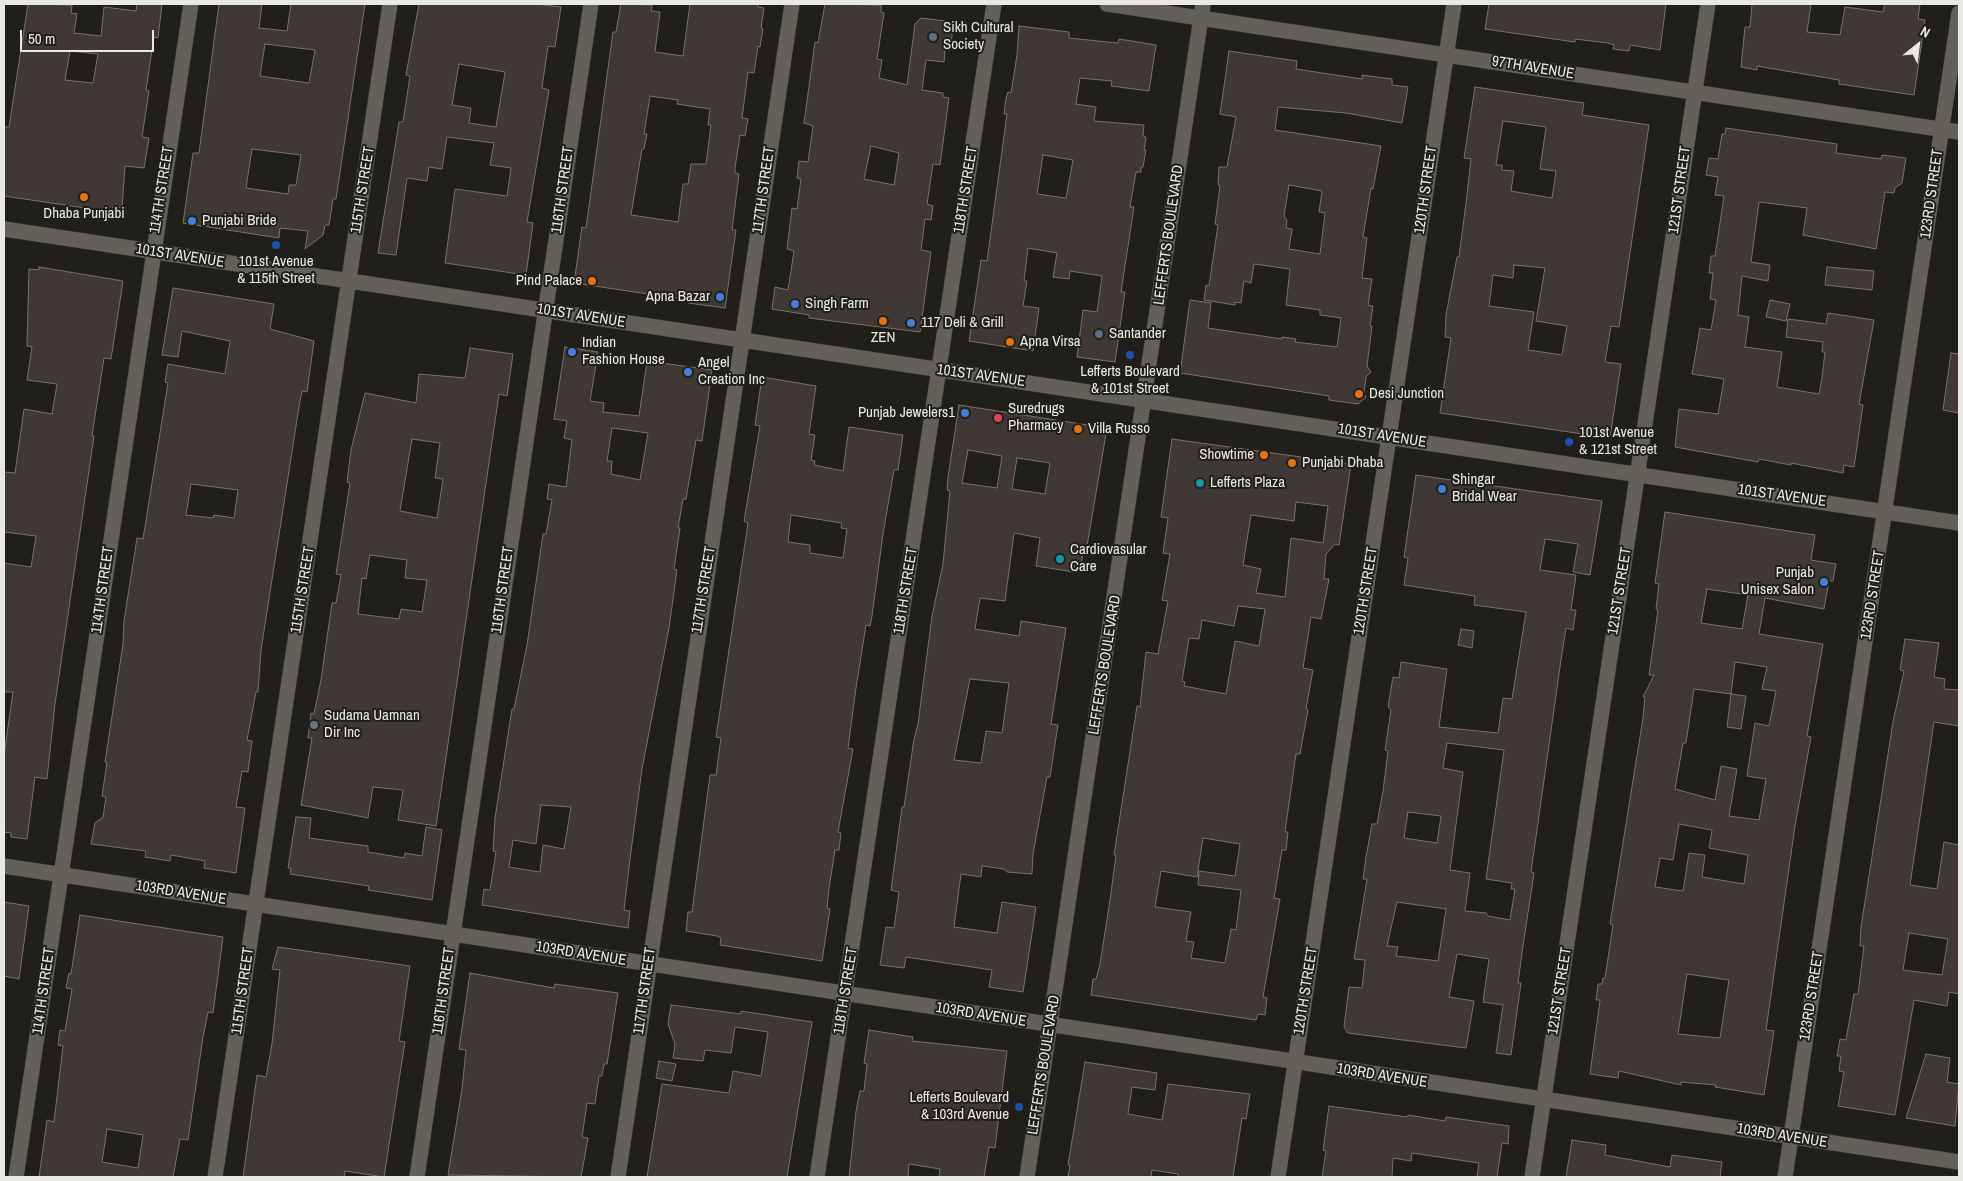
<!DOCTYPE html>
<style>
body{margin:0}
#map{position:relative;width:1963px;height:1181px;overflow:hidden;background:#201f19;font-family:"Archivo Narrow",sans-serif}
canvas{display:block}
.frame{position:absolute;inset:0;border:5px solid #e9e9e4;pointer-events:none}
.north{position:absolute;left:1893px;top:20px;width:50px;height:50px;-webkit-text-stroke:4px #201f19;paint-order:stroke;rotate:29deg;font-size:14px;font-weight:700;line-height:20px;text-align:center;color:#e9e9e4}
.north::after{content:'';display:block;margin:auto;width:18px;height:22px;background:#e9e9e4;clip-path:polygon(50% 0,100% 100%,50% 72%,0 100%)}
.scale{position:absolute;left:20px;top:30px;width:134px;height:22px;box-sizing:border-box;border:2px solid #e9e9e4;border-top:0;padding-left:6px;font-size:15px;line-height:18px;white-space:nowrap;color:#e9e9e4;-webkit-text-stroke:4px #201f19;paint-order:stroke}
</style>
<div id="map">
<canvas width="1963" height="1181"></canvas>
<div class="frame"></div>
<div class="north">N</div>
<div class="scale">50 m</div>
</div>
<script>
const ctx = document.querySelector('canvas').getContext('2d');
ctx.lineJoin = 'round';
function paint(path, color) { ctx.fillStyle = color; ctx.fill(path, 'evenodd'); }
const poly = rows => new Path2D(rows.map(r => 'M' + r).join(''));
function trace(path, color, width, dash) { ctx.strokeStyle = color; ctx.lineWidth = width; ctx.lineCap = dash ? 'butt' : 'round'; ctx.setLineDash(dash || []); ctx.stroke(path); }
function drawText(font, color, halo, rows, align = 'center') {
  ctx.font = font + ' "Archivo Narrow",sans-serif'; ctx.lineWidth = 4; ctx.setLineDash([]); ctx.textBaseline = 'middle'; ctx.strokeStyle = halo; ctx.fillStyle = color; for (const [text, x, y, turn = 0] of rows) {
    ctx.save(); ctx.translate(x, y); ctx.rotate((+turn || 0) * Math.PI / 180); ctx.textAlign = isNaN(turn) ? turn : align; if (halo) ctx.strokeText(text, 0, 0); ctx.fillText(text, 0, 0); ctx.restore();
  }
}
const building = poly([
 [28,4,72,5,71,13,77,14,74,33,101,36,104,7,136,11,137,4,162,4,158,38,154,37,146,90,149,91,142,137,149,138,144,168,125,166,122,208,113,207,112,212,4,196,4,127,9,127,28,4],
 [70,51,98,54,93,83,65,80,70,51],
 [219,4,262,4,259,28,287,31,291,4,365,4,336,199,333,199,329,225,325,225,323,235,305,249,308,231,280,228,279,238,183,223,193,153,199,153,219,4],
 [265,44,315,50,309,83,260,76,265,44],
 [252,149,301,155,296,185,289,185,288,194,246,188,252,149],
 [419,4,537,4,561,7,555,47,548,46,542,88,549,90,527,222,533,223,526,275,445,263,455,189,507,196,511,168,490,165,494,143,447,137,442,169,429,167,427,181,407,178,396,255,378,253,399,122,403,122,410,76,406,75,419,4],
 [459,64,505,72,496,127,469,123,471,108,452,105,459,64],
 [621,4,652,5,651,11,660,12,655,52,683,56,690,4,758,4,758,7,764,8,761,28,763,29,760,47,758,46,754,73,748,72,742,118,748,119,745,136,740,135,735,168,735,173,739,174,732,230,736,230,725,308,688,303,689,300,574,283,582,227,586,228,613,32,616,32,621,4],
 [650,96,678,100,677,104,710,109,708,125,711,125,706,164,691,164,688,184,683,184,678,222,631,215,642,149,644,149,647,134,644,134,650,96],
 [825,4,881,5,881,12,884,13,877,59,882,60,879,78,907,85,915,24,921,18,954,22,950,50,945,50,944,62,926,60,922,90,943,93,943,97,949,98,940,165,933,164,927,204,933,206,931,220,925,219,921,250,931,252,920,332,809,318,809,315,772,309,775,287,788,290,794,251,787,249,792,208,797,209,801,179,797,178,799,161,808,162,813,126,804,123,815,42,818,43,825,4],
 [871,146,899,153,894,185,864,179,871,146],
 [1489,4,1666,4,1660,50,1630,45,1629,51,1613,49,1614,45,1608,43,1575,39,1575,42,1485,29,1489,4],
 [1752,4,1811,4,1807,32,1840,35,1845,7,1883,12,1885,4,1920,4,1918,19,1925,20,1914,95,1839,84,1839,80,1757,66,1757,70,1741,67,1745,27,1750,27,1752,4],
 [1019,26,1069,32,1069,38,1118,43,1119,39,1156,45,1149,91,1111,86,1112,81,1080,78,1076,104,1096,107,1094,121,1144,125,1143,136,1146,137,1144,150,1146,150,1143,167,1141,167,1141,172,1136,172,1130,207,1134,207,1121,292,1125,292,1115,362,1077,357,1083,310,1097,312,1102,276,1070,271,1069,279,1053,277,1057,253,1028,248,1024,281,1027,281,1023,306,1039,308,1033,351,969,341,981,260,987,261,1007,114,1004,114,1006,98,1008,92,1011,93,1017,55,1019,26],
 [1043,155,1073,160,1066,198,1037,194,1043,155],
 [1229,51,1297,61,1296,69,1362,79,1362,75,1392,79,1392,85,1408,87,1402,123,1346,113,1278,107,1275,130,1381,146,1373,189,1371,188,1363,237,1367,238,1362,278,1372,279,1368,305,1373,306,1370,326,1372,326,1367,366,1371,372,1366,377,1364,394,1366,397,1358,404,1329,400,1329,396,1180,373,1190,300,1211,303,1208,328,1282,339,1282,337,1296,339,1295,342,1337,347,1341,318,1320,315,1320,310,1286,305,1290,269,1254,264,1251,283,1244,281,1241,303,1235,302,1235,305,1204,300,1206,285,1209,286,1218,225,1215,224,1220,186,1218,185,1219,167,1227,167,1236,117,1220,114,1229,51],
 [1289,185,1322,191,1319,212,1325,213,1320,254,1289,249,1292,229,1286,228,1287,220,1284,216,1289,185],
 [1475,87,1584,103,1582,115,1649,125,1619,327,1611,326,1605,362,1621,364,1610,438,1440,413,1451,338,1445,337,1446,315,1457,257,1459,257,1466,203,1471,159,1464,158,1475,87],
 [1503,121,1546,127,1540,169,1556,171,1552,198,1511,191,1514,171,1502,170,1502,165,1496,165,1503,121],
 [1514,265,1545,268,1536,321,1567,326,1562,355,1528,350,1534,312,1489,306,1493,275,1513,278,1514,265],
 [1726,128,1837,144,1836,153,1881,159,1882,155,1906,158,1902,183,1895,188,1894,193,1885,192,1876,249,1803,235,1807,208,1759,202,1751,262,1770,265,1768,281,1742,276,1738,315,1749,317,1745,347,1782,352,1777,387,1819,394,1822,378,1825,352,1822,352,1823,342,1786,337,1788,319,1826,324,1828,313,1874,320,1859,404,1863,405,1854,467,1844,465,1843,473,1791,463,1791,465,1759,459,1758,462,1675,447,1679,409,1718,414,1724,379,1692,374,1700,328,1711,330,1716,300,1710,299,1713,273,1709,273,1711,256,1715,256,1724,196,1715,195,1718,177,1706,175,1709,158,1718,159,1722,134,1725,134,1726,128],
 [39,267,123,281,111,359,104,358,92,436,94,436,55,704,47,779,35,777,27,839,11,837,11,833,4,832,4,755,13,692,4,692,4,563,31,567,36,536,4,532,4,472,15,473,24,409,52,414,57,384,27,380,32,347,27,346,29,269,39,270,39,267],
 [1827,267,1874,271,1872,290,1825,285,1827,267],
 [173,288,274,304,270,329,314,341,307,392,302,391,299,407,261,650,258,692,256,692,247,740,252,741,248,772,242,771,236,807,245,808,236,873,204,868,205,861,171,855,170,861,145,857,146,851,91,844,95,823,103,817,106,797,102,796,107,762,105,762,123,644,124,621,137,538,143,539,168,383,165,382,168,364,225,374,230,341,182,331,178,357,162,355,173,288],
 [191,484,238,490,234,518,214,515,213,518,186,515,191,484],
 [1770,300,1790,304,1786,321,1766,317,1770,300],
 [565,347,598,352,590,401,604,403,603,412,639,416,647,361,712,370,702,441,696,440,686,499,683,499,678,528,680,528,674,569,677,570,669,628,642,769,630,859,624,910,630,911,628,928,482,905,484,889,490,890,496,852,493,851,495,818,512,709,514,709,527,645,543,534,546,534,552,500,547,499,549,484,566,487,572,440,564,438,567,421,554,419,565,347],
 [612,428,648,433,640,480,611,474,612,461,607,461,612,428],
 [541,805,571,807,564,849,543,845,540,872,509,867,513,840,536,844,541,805],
 [470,348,513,354,507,396,499,394,436,826,398,820,403,790,373,787,368,818,301,805,312,738,308,738,311,713,314,714,321,680,332,603,336,603,341,575,336,574,350,483,347,482,351,450,365,393,416,403,419,374,465,378,470,348],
 [412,439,440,443,435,478,443,479,437,518,400,511,412,439],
 [370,555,407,560,405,578,427,580,422,612,401,609,399,619,358,614,362,578,366,579,370,555],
 [1951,353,1959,354,1959,413,1943,410,1951,353],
 [762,377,816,386,809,434,815,435,811,460,815,461,814,465,843,471,849,427,903,435,898,470,894,470,883,534,872,616,870,626,866,625,856,688,848,748,853,749,838,832,841,833,839,850,835,850,829,888,827,908,830,909,822,961,720,945,721,938,717,936,686,931,688,912,692,912,710,775,716,775,721,738,716,737,748,523,744,521,760,426,755,425,762,377],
 [791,515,842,523,841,528,847,529,843,558,810,553,810,545,788,542,791,515],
 [959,405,1107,428,1087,546,1084,545,1081,566,1075,565,1074,572,1036,566,1040,538,1014,533,1005,601,980,598,975,629,1019,636,1021,621,1066,628,1051,724,1058,725,1050,777,1047,777,1033,854,1032,874,1007,872,1004,869,982,866,981,877,961,874,954,927,997,933,1002,902,1036,907,1023,992,989,987,992,970,906,957,904,968,880,965,886,927,894,928,899,892,891,890,902,807,904,807,914,739,918,724,932,616,943,564,950,491,947,490,948,477,959,405],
 [968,450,1002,456,997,488,962,483,968,450],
 [1017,458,1050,463,1045,494,1012,489,1017,458],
 [970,679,1009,683,1002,733,986,731,981,763,954,760,970,679],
 [1172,439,1351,464,1339,545,1335,544,1326,554,1324,579,1329,579,1321,619,1311,617,1303,668,1313,670,1306,709,1308,710,1300,754,1296,754,1285,832,1288,832,1286,850,1282,850,1274,898,1280,899,1263,997,1267,998,1265,1015,1258,1014,1256,1020,1091,995,1093,979,1096,979,1100,964,1110,900,1116,855,1114,855,1137,706,1140,707,1146,652,1158,654,1168,601,1162,600,1170,554,1163,553,1168,518,1161,517,1172,439],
 [1296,502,1328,506,1323,543,1291,538,1285,597,1256,593,1261,569,1243,565,1251,515,1294,521,1296,502],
 [1238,606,1265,609,1259,646,1235,641,1226,694,1184,686,1185,682,1182,681,1189,638,1199,639,1202,620,1234,626,1238,606],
 [1203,838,1240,844,1235,876,1199,871,1198,885,1241,890,1236,930,1231,929,1225,963,1191,958,1194,942,1186,941,1191,912,1155,907,1161,871,1197,877,1203,838],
 [1416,475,1602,501,1590,575,1573,572,1578,544,1545,539,1540,570,1576,575,1571,610,1576,610,1573,630,1566,628,1561,660,1531,872,1534,873,1523,946,1518,983,1521,983,1511,1055,1496,1053,1503,1005,1483,1002,1489,959,1457,954,1449,997,1474,1001,1466,1048,1348,1033,1344,1027,1349,987,1362,988,1365,960,1354,959,1367,879,1363,879,1366,857,1372,824,1377,824,1383,791,1388,751,1385,750,1391,710,1388,707,1393,677,1399,678,1401,662,1447,669,1439,727,1498,733,1503,698,1512,699,1526,612,1474,605,1475,596,1404,585,1408,558,1404,557,1416,475],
 [1447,743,1504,750,1486,879,1512,883,1511,889,1515,889,1510,920,1488,916,1486,913,1465,911,1470,873,1450,870,1463,772,1443,768,1447,743],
 [1408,812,1441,816,1437,843,1404,838,1408,812],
 [1397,902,1446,909,1438,961,1396,956,1398,947,1387,946,1397,902],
 [1665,512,1815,535,1811,560,1836,564,1833,581,1829,581,1824,609,1765,598,1759,634,1823,644,1807,736,1811,737,1795,826,1766,1030,1774,1031,1764,1095,1715,1087,1716,1085,1681,1082,1681,1085,1619,1071,1618,1078,1590,1074,1600,1000,1596,1000,1598,984,1602,984,1603,978,1605,978,1613,925,1610,924,1643,718,1645,697,1643,697,1654,675,1649,675,1658,610,1656,609,1659,584,1655,583,1665,512],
 [1707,589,1748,595,1742,629,1701,623,1707,589],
 [1735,662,1767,667,1762,689,1776,691,1769,726,1755,723,1747,776,1766,779,1759,820,1729,816,1737,769,1721,766,1715,800,1675,789,1683,743,1686,743,1694,689,1731,694,1735,662],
 [1679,824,1712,830,1709,848,1748,855,1744,884,1702,877,1705,855,1689,853,1683,891,1655,887,1660,858,1673,860,1679,824],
 [1687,974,1729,980,1720,1038,1678,1034,1687,974],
 [1461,629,1474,631,1472,648,1458,645,1461,629],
 [1905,639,1939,643,1934,677,1945,679,1944,689,1959,690,1959,726,1934,722,1910,885,1937,889,1944,842,1959,845,1959,994,1949,992,1947,1006,1914,1000,1895,1115,1838,1106,1844,1072,1839,1071,1841,1056,1837,1056,1840,1039,1846,1040,1854,994,1858,994,1864,946,1860,946,1861,927,1893,722,1904,671,1900,670,1905,639],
 [1909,933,1948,939,1942,975,1903,970,1909,933],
 [1731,694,1746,696,1741,729,1727,727,1731,694],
 [296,817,311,818,309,838,368,846,368,852,404,858,405,853,422,856,426,827,442,830,432,900,368,890,369,886,290,874,291,868,288,868,296,817],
 [4,902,29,906,19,979,4,976,4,902],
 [80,915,223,937,213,1013,208,1012,203,1037,188,1140,180,1139,173,1177,39,1177,47,1120,54,1122,63,1046,58,1045,60,1030,65,1031,72,989,66,988,69,973,71,974,80,915],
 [107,1129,143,1135,138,1168,102,1162,107,1129],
 [278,947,410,966,399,1041,405,1042,384,1177,345,1171,344,1177,243,1177,257,1075,266,1077,272,1044,280,970,272,969,278,947],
 [470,973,554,988,555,984,618,993,607,1064,604,1064,602,1076,599,1076,595,1104,587,1103,582,1137,588,1138,581,1177,448,1175,462,1089,466,1050,459,1049,470,973],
 [671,1005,741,1014,741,1011,812,1022,787,1177,647,1177,662,1084,729,1093,733,1071,761,1076,768,1032,735,1027,731,1053,705,1050,703,1061,673,1058,675,1044,668,1024,671,1005],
 [869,1030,913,1037,912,1041,1007,1051,995,1148,989,1147,984,1177,939,1177,940,1169,909,1164,908,1177,849,1177,856,1111,860,1091,864,1091,867,1064,864,1063,869,1030],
 [1926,1054,1950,1058,1947,1082,1959,1084,1955,1126,1906,1118,1926,1054],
 [659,1061,676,1064,672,1081,656,1078,659,1061],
 [1085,1062,1157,1073,1155,1090,1132,1087,1128,1114,1162,1120,1168,1084,1250,1094,1246,1119,1242,1118,1233,1177,1178,1177,1178,1174,1152,1170,1151,1177,1068,1177,1070,1165,1068,1165,1085,1062],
 [1329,1106,1407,1117,1408,1115,1445,1121,1446,1117,1509,1126,1508,1144,1502,1143,1497,1177,1477,1177,1479,1163,1412,1153,1411,1161,1393,1158,1392,1177,1322,1177,1326,1151,1323,1150,1329,1106],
 [1572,1140,1606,1145,1605,1155,1670,1167,1672,1155,1722,1162,1720,1177,1566,1177,1572,1140]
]);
const minor = poly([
 [1107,4,1959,132],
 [4,229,1959,523],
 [4,866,1959,1162],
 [16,1177,191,4],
 [215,1177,390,4],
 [417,1177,591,4],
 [618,1177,792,4],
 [817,1177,994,4],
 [1278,1177,1454,4],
 [1532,1177,1708,4],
 [1785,1177,1959,13]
]);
const tertiary = poly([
 [1027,1177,1203,4]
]);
const markers = [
 [933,37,5,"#5c6f8a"],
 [84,197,5,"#e8710a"],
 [192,221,5,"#3f7fe0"],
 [276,245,5,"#1a4fb4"],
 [592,281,5,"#e8710a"],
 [720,297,5,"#3f7fe0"],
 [795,304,5,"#3f7fe0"],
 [883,321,5,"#e8710a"],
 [911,323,5,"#3f7fe0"],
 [1099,334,5,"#5c6f8a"],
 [1010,342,5,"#e8710a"],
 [572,352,5,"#3f7fe0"],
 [1130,355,5,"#1a4fb4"],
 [688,372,5,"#3f7fe0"],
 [1359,394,5,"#e8710a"],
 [965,413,5,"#3f7fe0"],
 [998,418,5,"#e0444e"],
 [1078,429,5,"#e8710a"],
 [1569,442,5,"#1a4fb4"],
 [1264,455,5,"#e8710a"],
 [1292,463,5,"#e8710a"],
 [1200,483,5,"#0f9aa8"],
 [1442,489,5,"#3f7fe0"],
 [1060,559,5,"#0f9aa8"],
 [1824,582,5,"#3f7fe0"],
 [314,725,5,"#6b7280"],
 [1019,1107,5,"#1a4fb4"]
];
const poiNames = [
 ["Sikh Cultural",943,28],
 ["Society",943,45],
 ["Dhaba Punjabi",84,214,"center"],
 ["Punjabi Bride",202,221],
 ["101st Avenue",276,262,"center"],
 ["& 115th Street",276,279,"center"],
 ["Pind Palace",582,281,"right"],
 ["Apna Bazar",710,297,"right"],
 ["Singh Farm",805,304],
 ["117 Deli & Grill",921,323],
 ["Santander",1109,334],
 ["ZEN",883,338,"center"],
 ["Apna Virsa",1020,342],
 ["Indian",582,343],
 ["Fashion House",582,360],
 ["Angel",698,363],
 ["Creation Inc",698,380],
 ["Lefferts Boulevard",1130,372,"center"],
 ["& 101st Street",1130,389,"center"],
 ["Desi Junction",1369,394],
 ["Suredrugs",1008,409],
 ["Pharmacy",1008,426],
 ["Punjab Jewelers1",955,413,"right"],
 ["Villa Russo",1088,429],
 ["101st Avenue",1579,433],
 ["& 121st Street",1579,450],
 ["Showtime",1254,455,"right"],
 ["Punjabi Dhaba",1302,463],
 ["Shingar",1452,480],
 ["Bridal Wear",1452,497],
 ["Lefferts Plaza",1210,483],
 ["Cardiovasular",1070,550],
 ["Care",1070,567],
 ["Punjab",1814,573,"right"],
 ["Unisex Salon",1814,590,"right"],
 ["Sudama Uamnan",324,716],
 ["Dir Inc",324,733],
 ["Lefferts Boulevard",1009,1098,"right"],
 ["& 103rd Avenue",1009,1115,"right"]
];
const streetNames = [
 ["97TH AVENUE",1533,68,9],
 ["114TH STREET",162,190,-81],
 ["115TH STREET",363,190,-81],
 ["116TH STREET",563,190,-82],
 ["117TH STREET",764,190,-82],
 ["118TH STREET",966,190,-81],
 ["120TH STREET",1426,190,-82],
 ["121ST STREET",1680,190,-82],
 ["123RD STREET",1932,194,-82],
 ["LEFFERTS BOULEVARD",1169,235,-82],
 ["101ST AVENUE",180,256,9],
 ["101ST AVENUE",581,316,9],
 ["101ST AVENUE",981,376,8],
 ["101ST AVENUE",1382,436,9],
 ["101ST AVENUE",1782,496,8],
 ["114TH STREET",103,590,-82],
 ["115TH STREET",303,590,-81],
 ["116TH STREET",503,590,-82],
 ["117TH STREET",704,590,-81],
 ["118TH STREET",906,591,-81],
 ["120TH STREET",1366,591,-81],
 ["121ST STREET",1620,591,-81],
 ["123RD STREET",1873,595,-81],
 ["LEFFERTS BOULEVARD",1105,665,-81],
 ["103RD AVENUE",181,893,9],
 ["103RD AVENUE",581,954,9],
 ["114TH STREET",44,991,-82],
 ["115TH STREET",243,991,-82],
 ["116TH STREET",444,991,-82],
 ["117TH STREET",645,991,-82],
 ["118TH STREET",846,991,-81],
 ["120TH STREET",1306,991,-81],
 ["121ST STREET",1560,991,-81],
 ["123RD STREET",1812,996,-81],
 ["103RD AVENUE",981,1015,9],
 ["LEFFERTS BOULEVARD",1044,1065,-81],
 ["103RD AVENUE",1382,1076,9],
 ["103RD AVENUE",1782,1136,9]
];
paint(building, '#3f3835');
trace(building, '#79716d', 1);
trace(minor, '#3b3a36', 16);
trace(tertiary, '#3b3a36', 16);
trace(minor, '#626059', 15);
trace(tertiary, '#626059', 15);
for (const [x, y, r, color] of markers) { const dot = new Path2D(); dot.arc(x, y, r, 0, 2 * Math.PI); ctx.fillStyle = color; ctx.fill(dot); trace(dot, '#201f19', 2); }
drawText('15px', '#e9e9e4', '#201f19', poiNames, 'left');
drawText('15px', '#e9e9e4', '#201f19', streetNames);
</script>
